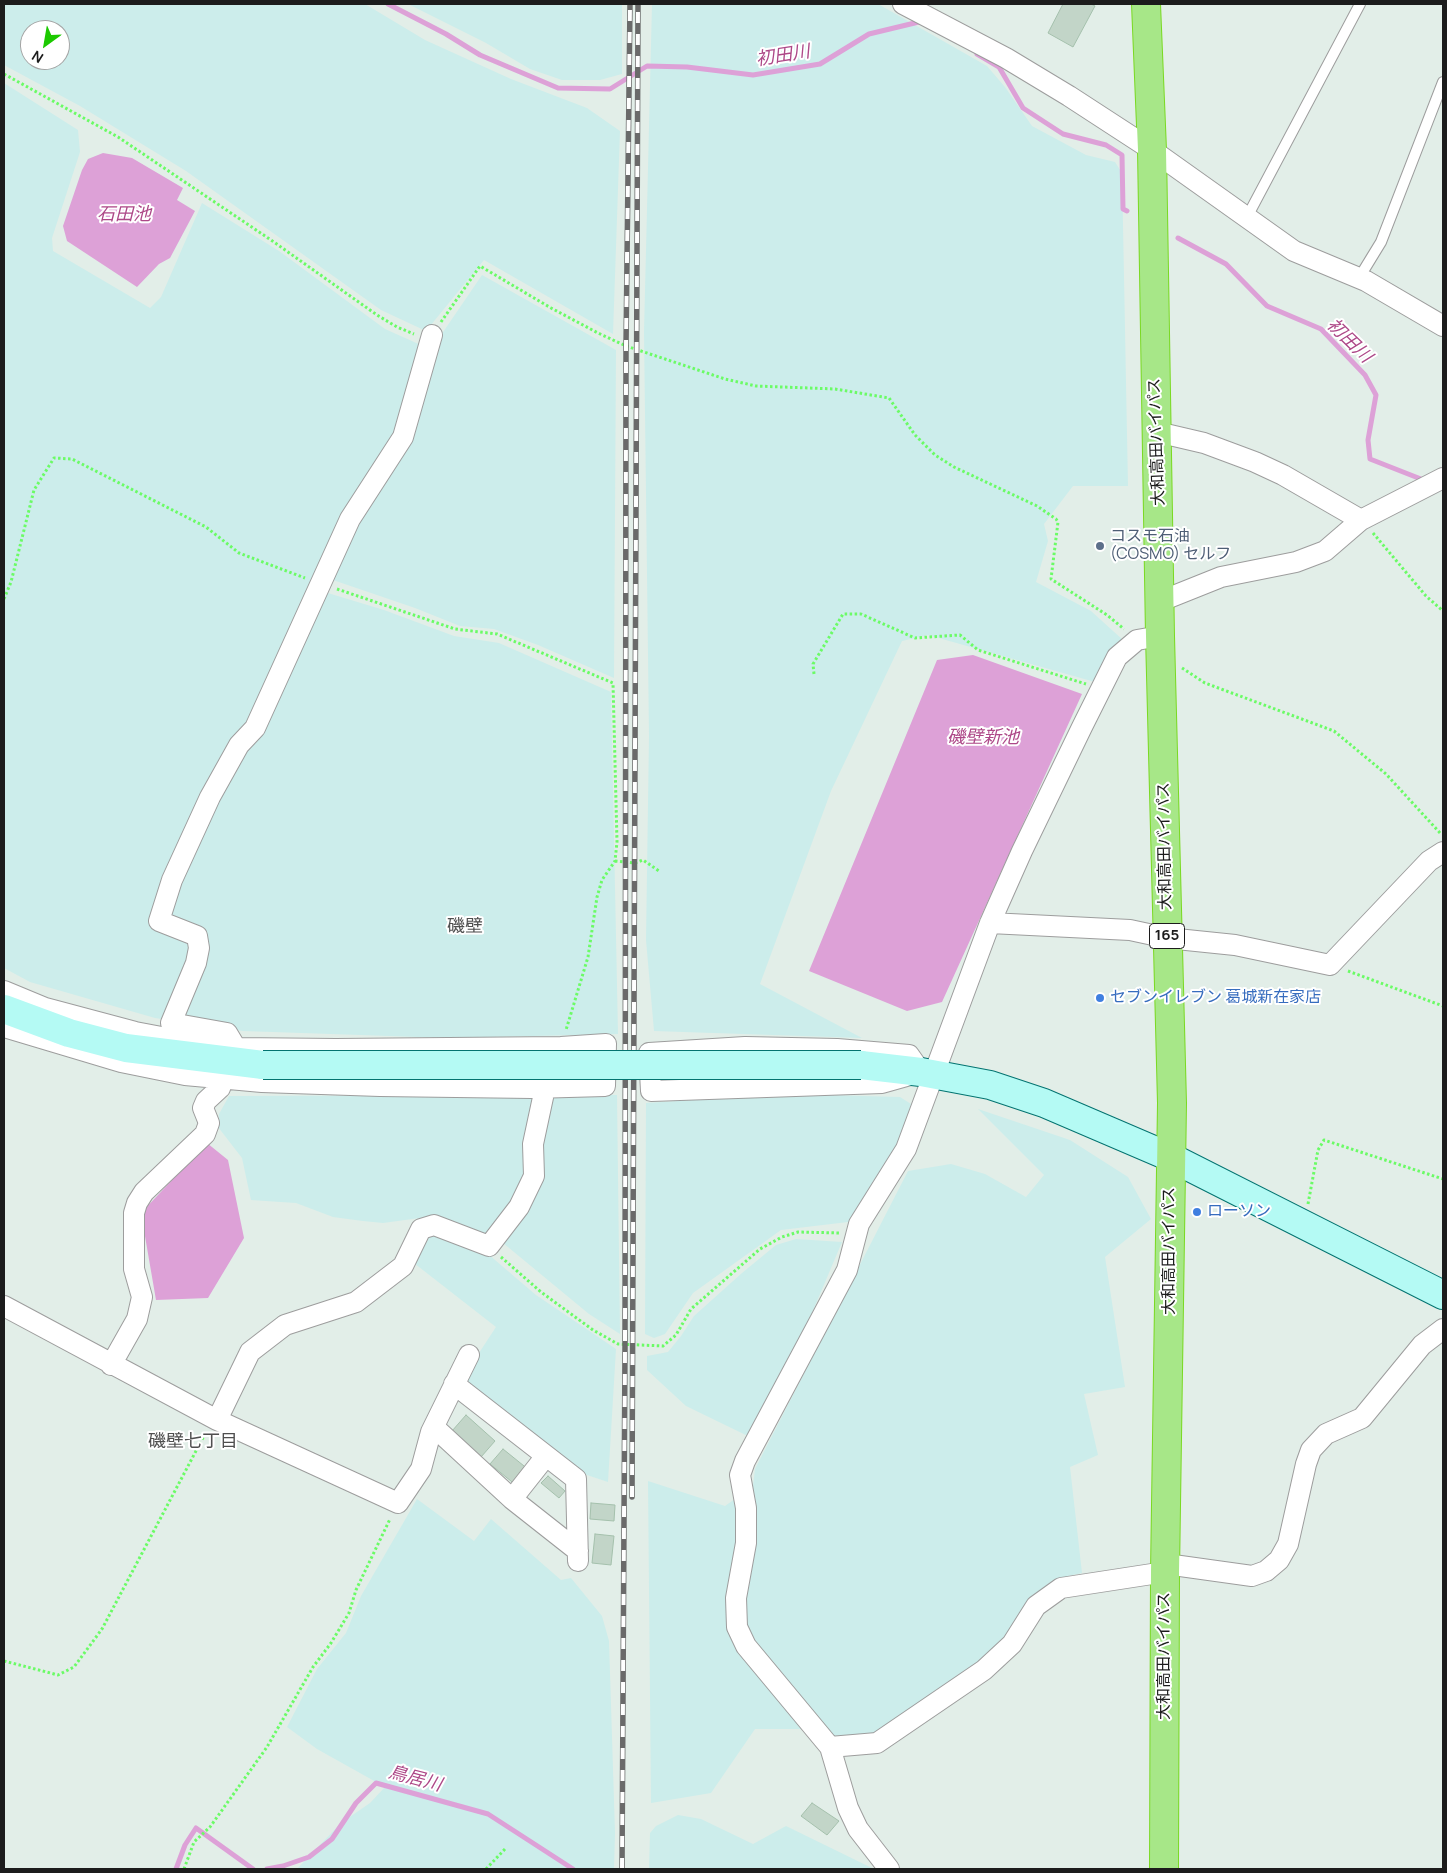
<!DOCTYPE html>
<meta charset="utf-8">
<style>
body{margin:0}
#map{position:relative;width:1447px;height:1873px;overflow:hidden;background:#e2eee8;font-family:Manrope,sans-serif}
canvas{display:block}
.frame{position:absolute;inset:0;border:5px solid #1c1c1c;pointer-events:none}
.north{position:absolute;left:20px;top:20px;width:50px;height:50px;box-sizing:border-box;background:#fff;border:1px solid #a4a4a4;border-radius:50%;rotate:212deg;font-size:14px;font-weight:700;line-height:20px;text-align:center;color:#1c1c1c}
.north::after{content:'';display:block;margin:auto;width:18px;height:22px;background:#1cc900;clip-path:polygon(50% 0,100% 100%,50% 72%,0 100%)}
</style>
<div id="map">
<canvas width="1447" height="1873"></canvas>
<div class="frame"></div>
<div class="north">N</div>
</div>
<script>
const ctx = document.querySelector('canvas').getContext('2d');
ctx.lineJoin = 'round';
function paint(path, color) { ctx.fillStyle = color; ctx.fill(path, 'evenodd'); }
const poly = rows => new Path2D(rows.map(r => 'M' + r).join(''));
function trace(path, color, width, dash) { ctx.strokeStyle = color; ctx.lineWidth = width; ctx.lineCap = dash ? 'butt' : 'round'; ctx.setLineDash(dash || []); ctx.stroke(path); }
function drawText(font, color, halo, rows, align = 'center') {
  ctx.font = font + ' Manrope,"Noto Sans JP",sans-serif'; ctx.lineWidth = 4; ctx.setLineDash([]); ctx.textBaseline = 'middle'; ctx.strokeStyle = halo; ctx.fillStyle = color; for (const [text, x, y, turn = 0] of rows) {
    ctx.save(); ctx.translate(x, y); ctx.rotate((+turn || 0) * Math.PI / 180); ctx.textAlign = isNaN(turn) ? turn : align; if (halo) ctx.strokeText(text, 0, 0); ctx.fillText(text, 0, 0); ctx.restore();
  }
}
const farmland = poly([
 [4,4,365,4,425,40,511,79,587,108,620,131,613,334,484,260,426,331,381,310,186,171,80,106,4,65],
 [30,30,60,30,60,60,30,60],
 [408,4,622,4,622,74,600,80,562,80,530,69,486,43],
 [652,4,878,4,987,66,1005,87,1032,126,1086,155,1115,162,1122,173,1128,486,1073,486,1044,524,1048,541,1036,582,1091,611,1123,640,1095,682,928,635,902,641,831,791,760,984,862,1038,654,1031,646,940,649,736,644,332],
 [4,83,78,130,80,152,52,238,53,251,150,308,161,297,202,203,279,251,385,329,423,346,399,423,308,587,384,610,454,636,499,643,611,692,618,1034,448,1038,243,1031,155,1018,30,982,4,968],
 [482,275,616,350,614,678,538,645,494,629,460,626,415,608,330,579,439,338],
 [789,1094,900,1097,911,1104,898,1145,848,1222,781,1230,693,1293,665,1334,654,1338,645,1334,646,1103],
 [617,1095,620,1334,589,1314,497,1238,460,1224,427,1217,383,1223,363,1221,333,1217,296,1203,251,1200,242,1158,218,1127,219,1114,229,1096],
 [978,1109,1070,1140,1128,1177,1151,1219,1105,1257,1125,1387,1084,1394,1098,1455,1070,1467,1082,1573,1068,1576,1029,1599,1009,1636,982,1665,869,1738,854,1741,800,1729,755,1729,711,1793,651,1803,648,1481,725,1506,753,1486,755,1469,908,1171,951,1164,985,1174,1026,1197,1044,1175],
 [435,1232,488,1254,536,1295,616,1349,608,1482,584,1474,462,1379,496,1327,410,1260,412,1254],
 [796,1239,842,1242,782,1384,754,1439,686,1406,647,1370,647,1356,668,1352,681,1336,694,1316,742,1273,776,1245],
 [417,1499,474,1541,491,1519,561,1580,571,1578,602,1616,609,1641,615,1833,614,1869,297,1869,341,1823,370,1803,385,1787,317,1749,287,1727,317,1669,346,1633,361,1596],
 [678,1815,701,1819,753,1844,786,1826,874,1869,649,1869,650,1833,656,1826]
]);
const water = poly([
 [103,153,132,158,183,188,177,200,195,211,170,258,159,264,137,287,67,241,63,226,82,170,88,159],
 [973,655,1082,694,942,1002,907,1011,809,971,937,660],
 [207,1143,228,1160,244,1238,208,1298,156,1300,141,1213]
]);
const stream = poly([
 [388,4,446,34,480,55,558,88,610,89,647,66,687,67,753,75,820,64,869,34,923,21],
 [977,54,999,67,1023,108,1063,134,1106,145,1122,155,1123,209,1127,211],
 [1178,238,1226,264,1267,306,1321,329,1365,375,1376,395,1368,440,1370,459,1426,481],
 [176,1869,185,1845,196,1828,253,1869],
 [267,1869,283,1866,309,1857,332,1839,356,1803,376,1783,488,1814,573,1869]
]);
const building = poly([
 [1063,4,1091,4,1095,6,1073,47,1048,33,1063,4],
 [466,1415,495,1441,481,1457,452,1431,466,1415],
 [503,1449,529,1470,517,1486,490,1464,503,1449],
 [548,1476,565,1491,559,1498,541,1483,548,1476],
 [591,1503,615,1505,614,1521,590,1519,591,1503],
 [595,1534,614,1536,611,1565,592,1563,595,1534],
 [812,1803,839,1821,827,1835,801,1816,812,1803]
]);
const path = poly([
 [4,74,118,137,271,240,377,315,397,327,414,334],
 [441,322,480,266,551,308,598,333,626,346,725,379,756,386,835,389,889,398,915,435,935,455,954,467,1037,506,1056,519,1058,522,1051,579,1107,615,1124,629],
 [1373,533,1426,596,1443,611],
 [337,589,455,629,497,634,613,683,617,842,615,861,602,880,597,897,588,957,566,1030],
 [4,599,11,582,34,490,54,458,72,459,206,527,239,553,305,578],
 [1182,668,1205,683,1334,731,1386,774,1441,834],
 [814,674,813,664,843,614,861,614,915,638,960,635,978,650,1086,684],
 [615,861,635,863,643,860,659,871],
 [1348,971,1443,1006],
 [1308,1204,1318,1150,1324,1140,1443,1179],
 [501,1257,541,1292,593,1330,618,1344,663,1346,676,1335,691,1309,760,1249,782,1237,798,1232,840,1233],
 [4,1661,58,1675,74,1667,102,1629,206,1432],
 [184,1869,194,1842,210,1827,267,1747,313,1667,331,1643,349,1613,356,1590,390,1519],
 [486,1869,506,1848]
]);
const lane = poly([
 [1246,219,1360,4],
 [1359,278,1381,242,1443,82]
]);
const street = poly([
 [903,4,1006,58,1069,96,1152,150,1294,251,1366,281,1443,326],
 [1157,432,1204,443,1255,462,1283,475,1361,520,1443,478],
 [1161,601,1221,577,1296,562,1325,551,1361,520],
 [990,923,1130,930,1167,938,1235,945,1330,965,1429,861,1443,852],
 [4,991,45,1008,135,1032,188,1042,236,1048,336,1049,561,1047,606,1044,605,1086,532,1088,380,1086,262,1082,185,1075,121,1062,4,1027],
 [745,1047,837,1049,909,1055,921,1072,882,1083,651,1091,649,1053,745,1047],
 [236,1048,227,1033,171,1023,196,963,199,948,197,936,159,921,172,880,210,797,239,745,255,728,350,519,403,437,432,335],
 [4,1306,217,1420,398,1503,421,1469,431,1432,469,1355],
 [111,1365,137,1319,142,1297,134,1269,134,1213,137,1203,144,1192,205,1134,209,1123,203,1108,206,1101,220,1088,223,1079],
 [454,1384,576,1479,578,1561],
 [217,1420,250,1352,285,1325,356,1302,403,1266,421,1229,434,1225,489,1246,519,1207,534,1176,533,1144,545,1088],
 [434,1427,512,1499,578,1551],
 [512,1499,546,1456],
 [1166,1564,1252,1576,1266,1571,1279,1560,1288,1544,1306,1464,1311,1450,1326,1434,1362,1418,1422,1345,1443,1329],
 [830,1747,877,1743,984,1670,1012,1644,1036,1606,1061,1588,1165,1572],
 [889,1869,858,1829,848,1808,830,1747,746,1646,737,1627,736,1598,746,1543,746,1508,740,1475,745,1461,847,1270,859,1224,906,1149,990,923,1022,851,1082,727,1117,657,1137,640,1160,636]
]);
const secondary = poly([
 [4,1009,69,1033,126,1048,263,1065],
 [861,1065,921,1072,990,1085,1044,1103,1170,1157,1443,1295]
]);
const highway = poly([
 [1146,4,1152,150,1160,636,1172,1103,1165,1572,1164,1869]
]);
const rail = poly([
 [632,1497,638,4],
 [622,1869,625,1346,626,346,630,4]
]);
const secondaryBridge = poly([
 [263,1065,861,1065]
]);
const markers = [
 [1100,546,5,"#5c6f8a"],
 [1100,998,5,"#3f7fe0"],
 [1197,1212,5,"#3f7fe0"]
];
const shields = [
 [1167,936,35]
];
const shieldNames = [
 ["165",1167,936]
];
const streetNames = [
 ["大和高田バイパス",1157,442,-92],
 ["大和高田バイパス",1165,846,-91],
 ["大和高田バイパス",1170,1251,-90],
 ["大和高田バイパス",1165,1656,-90]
];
const serviceNames = [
 ["コスモ石油",1110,537],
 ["(COSMO) セルフ",1110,555]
];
const shopNames = [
 ["セブンイレブン 葛城新在家店",1110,998],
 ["ローソン",1207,1212]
];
const waterNames = [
 ["初田川",783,56,-9],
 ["石田池",124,215],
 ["初田川",1349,341,44],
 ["磯壁新池",983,738],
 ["鳥居川",415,1779,15]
];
const neighbourhoodNames = [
 ["磯壁",465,927],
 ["磯壁七丁目",193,1442]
];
paint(farmland, '#ccedeb');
paint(water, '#dda1d7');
trace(stream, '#dda1d7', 5);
paint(building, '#c2d5c8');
trace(building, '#a4c0ac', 1);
trace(lane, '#9d9d9d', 12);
trace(street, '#9d9d9d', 22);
trace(secondary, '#037370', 30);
trace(highway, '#7ad922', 30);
trace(path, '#6bfb66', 3, [2.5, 2.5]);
trace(lane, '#fff', 10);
trace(street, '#fff', 20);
trace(secondary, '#b4faf4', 28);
trace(highway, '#a7e788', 28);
trace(rail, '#6a6a6a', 5.5);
trace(rail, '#fff', 4, [11]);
trace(secondaryBridge, '#037370', 30, []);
trace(secondaryBridge, '#b4faf4', 28);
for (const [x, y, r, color] of markers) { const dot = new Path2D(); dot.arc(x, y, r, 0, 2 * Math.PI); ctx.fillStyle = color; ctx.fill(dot); trace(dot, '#fff', 2); }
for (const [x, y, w] of shields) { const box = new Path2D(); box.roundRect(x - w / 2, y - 12.5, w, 25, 4); ctx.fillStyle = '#fff'; ctx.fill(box); trace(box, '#1c1c1c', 1); }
drawText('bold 15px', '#1c1c1c', null, shieldNames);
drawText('16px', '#1c1c1c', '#fff', streetNames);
drawText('16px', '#4e5e75', '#fff', serviceNames, 'left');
drawText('16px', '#366cbe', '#fff', shopNames, 'left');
drawText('italic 18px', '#ad4888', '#fff', waterNames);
drawText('18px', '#4f4f4f', '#fff', neighbourhoodNames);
</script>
